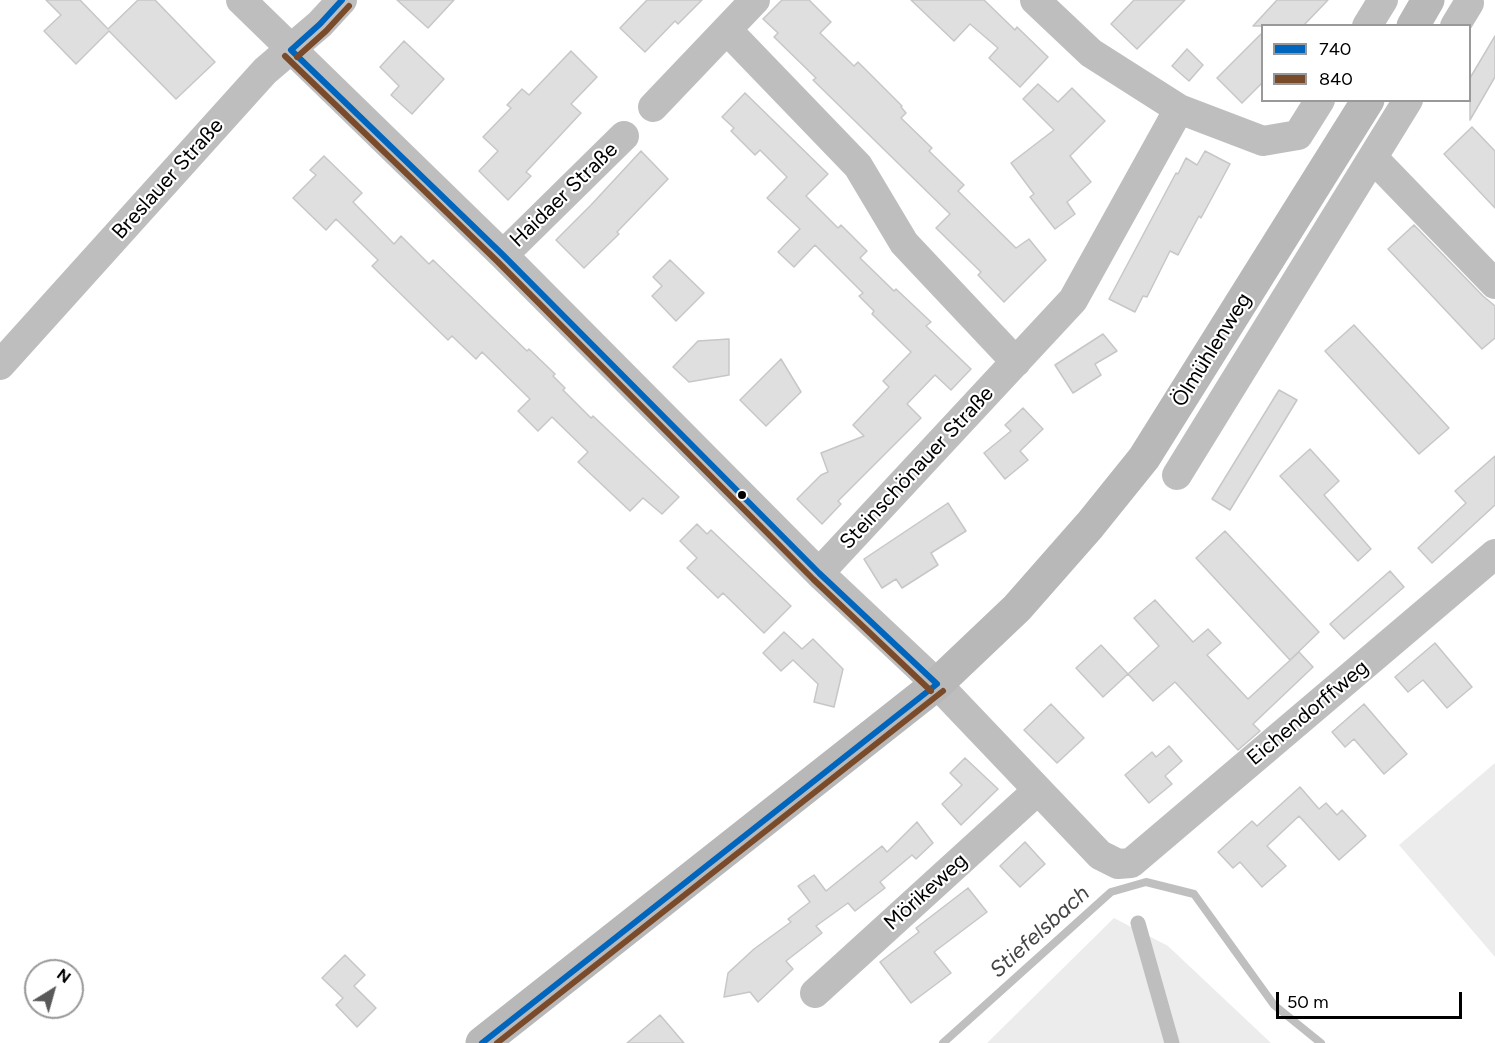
<!DOCTYPE html>
<meta charset="utf-8">
<style>
body{margin:0}
#map{position:relative;width:1495px;height:1043px;overflow:hidden;background:#fff;font-family:Figtree,sans-serif}
canvas{display:block}
.legend{position:absolute;left:1261px;top:24px;width:210px;height:78px;box-sizing:border-box;background:#fff;border:2px solid #999;margin:0;padding:8px 10px;list-style:none;font-size:18px;color:#000}
.legend li{display:flex;align-items:center;gap:12px;height:30px}
.legend b{width:30px;border:2px solid #999}
.north{position:absolute;left:24px;top:959px;width:60px;height:60px;box-sizing:border-box;background:#fff;border:2px solid #999;border-radius:50%;rotate:37deg;font-size:16px;font-weight:700;line-height:24px;text-align:center;color:#000}
.north::after{content:'';display:block;margin:auto;width:21px;height:27px;background:#595959;clip-path:polygon(50% 0,100% 100%,50% 72%,0 100%)}
.scale{position:absolute;left:1276px;top:992px;width:186px;height:27px;box-sizing:border-box;border:3px solid #000;border-top:0;padding-left:8px;font-size:18px;line-height:21px;white-space:nowrap;color:#000;-webkit-text-stroke:4px #fff;paint-order:stroke}
</style>
<div id="map">
<canvas width="1495" height="1043"></canvas>
<ul class="legend">
<li><b style="height:8px;background:#0065bd"></b>740</li>
<li><b style="height:8px;background:#7a4b2a"></b>840</li>
</ul>
<div class="north">N</div>
<div class="scale">50 m</div>
</div>
<script>
const ctx = document.querySelector('canvas').getContext('2d');
ctx.lineJoin = 'round';
function paint(path, color) { ctx.fillStyle = color; ctx.fill(path, 'evenodd'); }
const poly = rows => new Path2D(rows.map(r => 'M' + r).join(''));
function trace(path, color, width, dash) { ctx.strokeStyle = color; ctx.lineWidth = width; ctx.lineCap = dash ? 'butt' : 'round'; ctx.setLineDash(dash || []); ctx.stroke(path); }
function drawText(font, color, halo, rows, align = 'center') {
  ctx.font = font + ' Figtree,sans-serif'; ctx.lineWidth = 4.5; ctx.setLineDash([]); ctx.textBaseline = 'middle'; ctx.strokeStyle = halo; ctx.fillStyle = color; for (const [text, x, y, turn = 0] of rows) {
    ctx.save(); ctx.translate(x, y); ctx.rotate((+turn || 0) * Math.PI / 180); ctx.textAlign = isNaN(turn) ? turn : align; if (halo) ctx.strokeText(text, 0, 0); ctx.fillText(text, 0, 0); ctx.restore();
  }
}
const green = poly([
 [1495,763,1495,957,1399,845],
 [1114,918,1168,946,1271,1043,987,1043]
]);
const stream = poly([
 [943,1043,1111,892,1146,882,1194,894,1274,1005,1321,1043]
]);
const building = poly([
 [46,0,80,0,108,29,138,0,155,0,215,62,176,99,109,31,76,64,44,31,61,15,46,0],
 [397,0,454,0,428,28,397,0],
 [647,0,702,0,678,24,675,21,645,52,620,28,647,0],
 [782,0,809,0,831,22,820,33,854,66,858,62,902,106,901,107,906,113,901,118,932,148,929,151,964,185,958,191,1016,248,1029,239,1046,260,1004,302,978,275,981,272,936,228,950,214,813,80,816,78,774,37,778,33,763,19,782,0],
 [911,0,984,0,1015,30,1017,27,1048,57,1020,87,989,58,998,48,970,24,954,41,911,0],
 [1134,0,1185,0,1137,49,1111,24,1134,0],
 [1277,0,1328,0,1303,26,1253,26,1277,0],
 [1263,32,1263,82,1242,103,1217,78,1263,32],
 [1495,36,1495,77,1470,120,1470,78,1495,36],
 [404,41,444,79,412,114,391,95,399,86,380,67,404,41],
 [1187,49,1203,65,1189,81,1172,66,1187,49],
 [571,51,597,77,571,104,581,113,526,172,531,176,508,200,479,171,498,151,483,137,511,108,507,105,522,89,529,95,571,51],
 [1038,84,1058,102,1072,88,1105,121,1070,156,1091,182,1067,202,1075,214,1055,229,1030,197,1034,194,1011,163,1054,130,1023,99,1038,84],
 [745,93,828,174,806,196,838,228,841,225,867,251,860,258,894,291,896,289,931,322,926,326,971,369,951,390,935,375,907,404,921,418,838,501,841,504,822,524,797,499,821,475,828,472,821,453,864,436,853,425,889,387,883,381,911,352,872,314,874,311,859,296,863,293,815,245,794,267,778,252,800,229,767,198,787,177,760,150,755,155,731,131,734,128,722,117,745,93],
 [1472,127,1495,151,1495,208,1444,154,1472,127],
 [641,151,668,179,617,232,619,234,584,268,556,240,591,205,641,151],
 [1205,151,1230,164,1201,218,1199,216,1178,255,1170,251,1147,297,1143,296,1135,312,1109,299,1176,173,1178,174,1186,158,1197,165,1205,151],
 [324,156,362,193,353,202,394,244,401,236,429,264,433,260,527,351,529,349,555,374,553,376,565,388,563,390,591,418,593,416,679,497,662,514,643,498,630,511,578,462,588,452,552,417,538,431,518,411,530,399,482,352,476,359,452,336,448,340,372,266,378,260,336,219,326,230,293,198,316,175,310,170,324,156],
 [1414,225,1483,296,1495,306,1495,338,1482,349,1388,249,1414,225],
 [670,260,704,293,676,321,652,296,662,286,653,277,670,260],
 [1354,325,1449,428,1419,454,1325,351,1354,325],
 [1103,334,1117,351,1095,364,1101,375,1073,393,1055,365,1103,334],
 [729,339,729,375,689,382,673,367,698,341,729,339],
 [781,359,801,392,766,426,740,400,781,359],
 [1279,390,1297,400,1230,510,1212,499,1279,390],
 [1023,408,1043,429,1020,451,1028,460,1005,479,984,453,1011,431,1005,425,1023,408],
 [1310,449,1339,481,1324,495,1371,549,1358,561,1280,476,1310,449],
 [1495,456,1495,505,1432,563,1418,548,1466,503,1455,491,1495,456],
 [948,503,966,531,931,553,938,565,902,588,896,579,882,588,864,559,948,503],
 [697,524,707,534,711,530,791,606,764,633,723,593,718,598,687,568,697,558,680,541,697,524],
 [1225,531,1319,632,1290,660,1196,558,1225,531],
 [1390,571,1404,587,1344,639,1330,624,1390,571],
 [1155,600,1193,642,1208,629,1221,643,1207,655,1248,699,1299,652,1313,667,1253,724,1260,731,1238,750,1175,682,1153,701,1128,674,1159,646,1134,618,1155,600],
 [784,632,802,649,813,639,843,669,834,707,814,702,818,684,793,660,781,671,763,653,784,632],
 [1435,643,1472,687,1447,708,1423,680,1408,692,1395,677,1435,643],
 [1101,645,1128,674,1103,697,1076,668,1101,645],
 [1051,704,1084,738,1057,763,1024,730,1051,704],
 [1364,704,1407,754,1384,774,1354,739,1345,747,1332,732,1364,704],
 [1169,746,1182,761,1165,776,1172,784,1149,803,1125,775,1152,752,1156,757,1169,746],
 [965,758,998,789,961,825,942,804,962,785,950,773,965,758],
 [1300,787,1319,809,1326,803,1337,815,1342,810,1366,836,1339,860,1299,816,1267,846,1286,866,1262,887,1240,862,1233,868,1218,852,1252,821,1257,826,1300,787],
 [917,822,933,843,916,859,912,855,880,882,885,888,855,911,848,903,816,926,822,933,786,961,793,969,758,1002,750,992,724,997,728,973,754,949,791,922,788,919,810,902,798,886,814,875,826,891,882,846,887,852,917,822],
 [1025,842,1045,864,1020,887,1000,866,1025,842],
 [968,888,987,912,934,952,951,973,911,1003,880,962,919,932,916,928,968,888],
 [345,955,365,975,354,986,376,1008,357,1027,336,1005,343,998,322,978,345,955],
 [660,1015,684,1043,627,1043,660,1015]
]);
const service = poly([
 [1138,923,1172,1043]
]);
const minor = poly([
 [241,0,503,255,819,573,937,684,1100,855,1118,864,1131,863,1495,554],
 [1035,0,1091,53,1179,109,1263,141,1298,135,1320,100],
 [1367,26,1383,0],
 [1455,26,1469,3],
 [727,30,858,166,904,243,1016,362],
 [653,107,755,0],
 [1373,158,1495,284],
 [503,255,624,136],
 [0,365,265,71,320,24,342,0],
 [1177,475,1408,100],
 [819,573,1073,300,1179,109],
 [815,993,1038,790]
]);
const secondary = poly([
 [1413,26,1428,0],
 [482,1043,937,684,1017,608,1090,525,1144,458,1368,100]
]);
const bus1 = poly([
 [291,50,503,255,819,573,937,684],
 [291,50,320,24,342,0],
 [482,1043,937,684]
]);
const bus2 = poly([
 [285,56,497,261,813,579,931,691],
 [297,57,326,31,349,6],
 [497,1043,943,691]
]);
const markers = [
 [742,495,5,"#000"]
];
const streetNames = [
 ["Breslauer Straße",168,179,-48],
 ["Haidaer Straße",564,195,-44],
 ["Ölmühlenweg",1212,350,-58],
 ["Steinschönauer Straße",917,468,-47],
 ["Eichendorffweg",1308,713,-40],
 ["Mörikeweg",926,892,-42]
];
const waterNames = [
 ["Stiefelsbach",1040,932,-42]
];
paint(green, '#ececec');
trace(stream, '#bfbfbf', 8);
paint(building, '#dfdfdf');
trace(building, '#c7c7c7', 1.5);
trace(service, '#bebebe', 15);
trace(minor, '#bebebe', 30);
trace(secondary, '#b8b8b8', 33);
trace(bus1, '#0065bd', 6);
trace(bus2, '#7a4b2a', 6);
for (const [x, y, r, color] of markers) { const dot = new Path2D(); dot.arc(x, y, r, 0, 2 * Math.PI); ctx.fillStyle = color; ctx.fill(dot); trace(dot, '#fff', 2); }
drawText('21px', '#000', '#fff', streetNames);
drawText('italic 22px', '#444', '#fff', waterNames);
</script>
